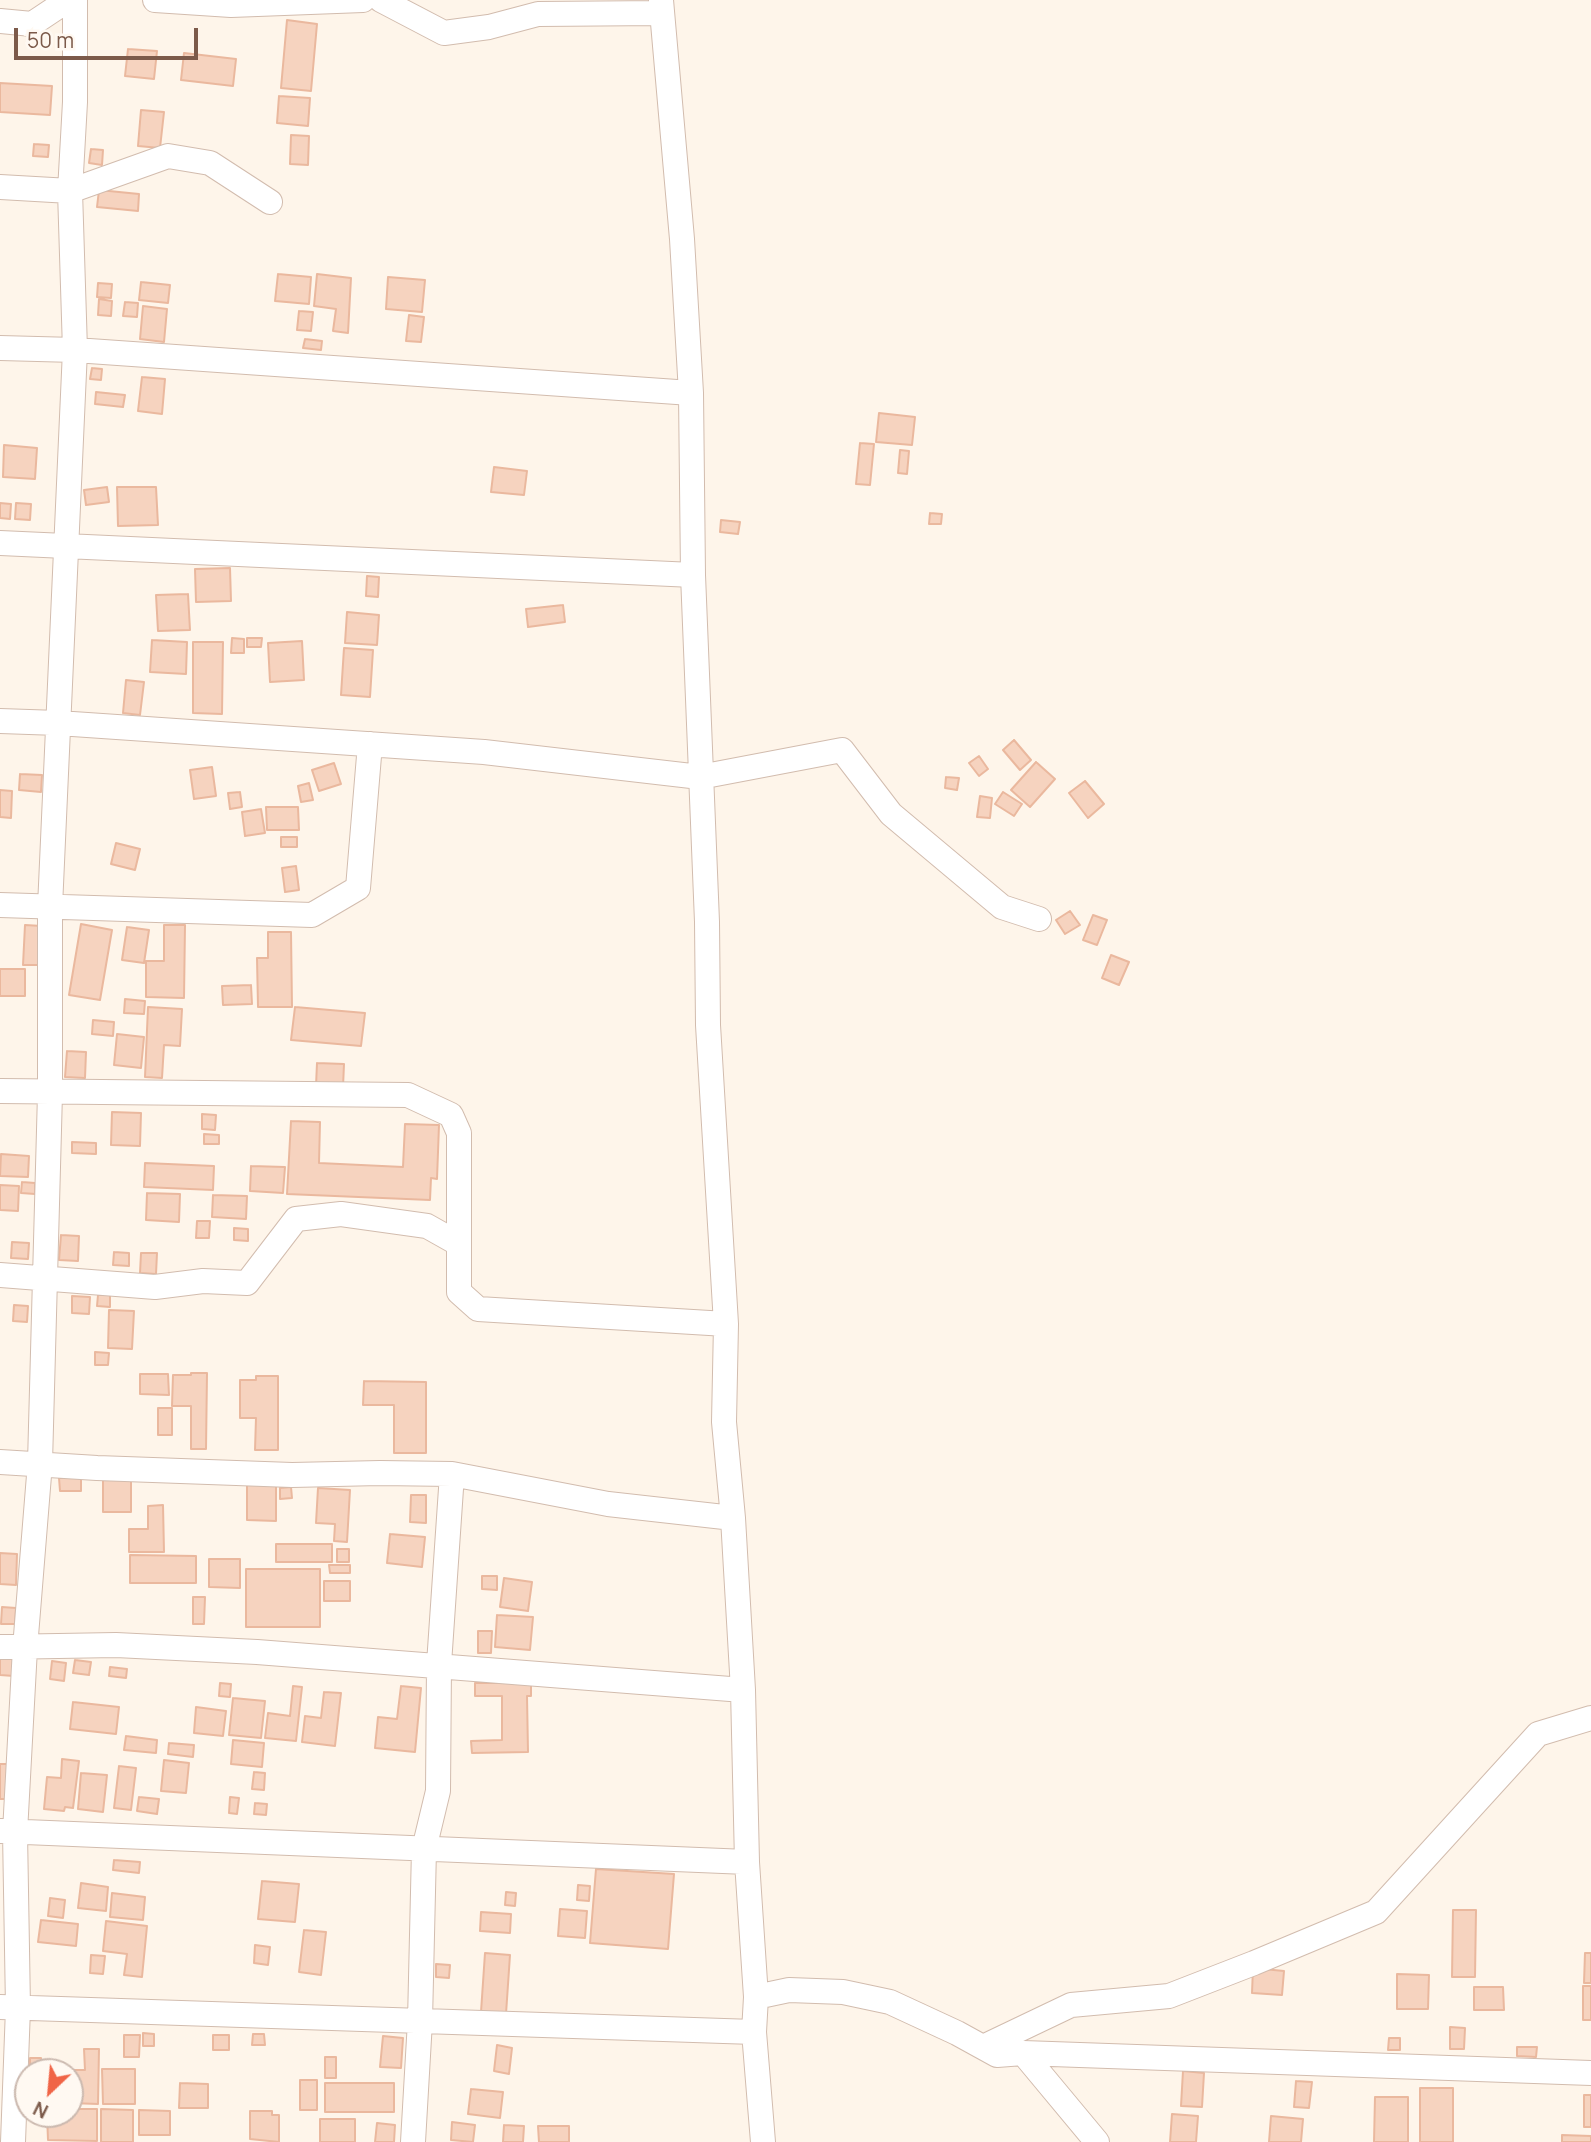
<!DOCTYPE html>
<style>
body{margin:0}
#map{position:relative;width:1591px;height:2142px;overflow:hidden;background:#fef5ea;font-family:Manrope,sans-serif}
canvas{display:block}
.north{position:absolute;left:14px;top:2058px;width:70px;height:70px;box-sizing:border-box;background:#fff9f2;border:2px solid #cbb9af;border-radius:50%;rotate:206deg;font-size:19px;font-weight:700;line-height:28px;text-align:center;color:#7c5a4a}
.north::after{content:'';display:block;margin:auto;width:24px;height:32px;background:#f06547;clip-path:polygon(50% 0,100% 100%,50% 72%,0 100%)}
.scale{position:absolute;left:14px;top:28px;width:184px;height:32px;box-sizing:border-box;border:4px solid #7c5a4a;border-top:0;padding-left:9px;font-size:21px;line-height:24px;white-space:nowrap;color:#7c5a4a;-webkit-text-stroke:5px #fff9f2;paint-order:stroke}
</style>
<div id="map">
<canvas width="1591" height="2142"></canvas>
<div class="north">N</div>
<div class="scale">50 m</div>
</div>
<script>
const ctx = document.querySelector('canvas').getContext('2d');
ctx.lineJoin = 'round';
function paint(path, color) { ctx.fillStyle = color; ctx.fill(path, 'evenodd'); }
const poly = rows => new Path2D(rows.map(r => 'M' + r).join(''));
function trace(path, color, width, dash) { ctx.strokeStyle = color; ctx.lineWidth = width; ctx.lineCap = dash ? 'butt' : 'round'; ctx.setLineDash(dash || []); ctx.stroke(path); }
const building = poly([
 [287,20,317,24,311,91,281,88,287,20],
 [128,49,157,51,154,79,125,76,128,49],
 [184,53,236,59,233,86,181,80,184,53],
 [0,83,52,86,50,115,0,112,0,83],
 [279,96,310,98,308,126,277,123,279,96],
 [141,110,164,112,160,148,138,146,141,110],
 [291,135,309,136,308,165,290,164,291,135],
 [34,144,49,145,48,157,33,156,34,144],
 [91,149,103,150,102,165,89,163,91,149],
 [99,190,139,194,138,211,97,207,99,190],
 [278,274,311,277,309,304,275,301,278,274],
 [317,274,351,278,348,333,333,331,336,309,314,306,317,274],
 [388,277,425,280,422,312,386,309,388,277],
 [141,282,170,285,168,303,139,300,141,282],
 [98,283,112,284,111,298,97,297,98,283],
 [99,299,112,301,111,316,98,315,99,299],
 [125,302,138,303,137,317,123,316,125,302],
 [143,306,167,309,164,342,140,339,143,306],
 [299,311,313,312,311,331,297,330,299,311],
 [409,315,424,317,421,342,406,341,409,315],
 [305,339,322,341,321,350,303,348,305,339],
 [92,368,102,369,101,380,90,379,92,368],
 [142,377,165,379,162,414,138,411,142,377],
 [96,392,125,395,123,407,95,404,96,392],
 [879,413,915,417,912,445,876,442,879,413],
 [860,443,874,444,870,485,856,484,860,443],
 [4,445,37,448,35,479,3,477,4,445],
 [900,450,909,451,907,474,898,473,900,450],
 [494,467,527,471,524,495,491,492,494,467],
 [107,487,109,502,86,505,84,490,107,487],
 [117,487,156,487,158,525,118,526,117,487],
 [0,503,11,504,10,519,0,518,0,503],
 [16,503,31,504,30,520,15,519,16,503],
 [930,513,942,514,941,524,929,524,930,513],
 [721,520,740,522,738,534,720,532,721,520],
 [230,568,231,601,196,602,195,569,230,568],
 [367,576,379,577,378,597,366,596,367,576],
 [188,594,190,630,158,631,156,595,188,594],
 [563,605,565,622,528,627,526,609,563,605],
 [347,612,379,615,377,645,345,643,347,612],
 [232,638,244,639,244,653,231,653,232,638],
 [247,638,262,638,261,647,247,647,247,638],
 [152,640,187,642,186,674,150,672,152,640],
 [302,641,304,680,270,682,268,643,302,641],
 [193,642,223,642,222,714,193,713,193,642],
 [344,648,373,650,370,697,341,695,344,648],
 [126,680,144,682,140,715,123,713,126,680],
 [1014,740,1031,760,1020,770,1003,750,1014,740],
 [979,756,988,769,979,776,969,763,979,756],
 [1036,762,1055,779,1030,807,1011,790,1036,762],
 [334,763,341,784,319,791,312,770,334,763],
 [212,767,216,796,194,799,190,770,212,767],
 [20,774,42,775,41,792,19,790,20,774],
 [946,777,959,778,957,790,945,788,946,777],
 [1085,781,1104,804,1088,818,1069,793,1085,781],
 [309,783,313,800,301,802,298,786,309,783],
 [0,790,12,791,11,818,0,817,0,790],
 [240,792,242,807,230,809,228,793,240,792],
 [1003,792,1022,804,1014,816,995,804,1003,792],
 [980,796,992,798,990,818,977,817,980,796],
 [266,807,298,807,299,830,267,830,266,807],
 [261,809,265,833,245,836,242,812,261,809],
 [281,837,297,837,297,847,281,847,281,837],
 [116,843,140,849,135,870,111,864,116,843],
 [296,866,299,890,285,892,282,868,296,866],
 [1070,911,1080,925,1065,934,1056,920,1070,911],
 [1093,915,1107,920,1097,945,1083,940,1093,915],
 [81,924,112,930,100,1000,69,995,81,924],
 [25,925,42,926,40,965,23,965,25,925],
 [164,925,185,925,184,998,146,997,146,961,164,961,164,925],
 [127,927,149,930,144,963,122,960,127,927],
 [268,932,291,932,292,1007,258,1007,257,958,268,958,268,932],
 [1111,955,1129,962,1119,985,1102,978,1111,955],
 [0,969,25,969,25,996,0,996,0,969],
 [251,985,252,1004,223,1005,222,986,251,985],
 [125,999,145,1001,144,1014,124,1013,125,999],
 [148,1007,182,1009,180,1046,164,1045,162,1078,145,1077,148,1007],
 [295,1007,365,1013,361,1046,291,1040,295,1007],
 [93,1020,114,1022,113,1036,92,1034,93,1020],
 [117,1034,144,1037,141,1068,114,1065,117,1034],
 [67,1051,86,1052,85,1078,65,1077,67,1051],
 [317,1063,344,1064,343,1087,316,1086,317,1063],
 [112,1112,141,1113,140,1146,111,1145,112,1112],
 [202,1114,216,1115,215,1130,202,1129,202,1114],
 [291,1121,320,1122,319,1163,403,1167,405,1124,439,1125,437,1179,431,1178,430,1200,287,1194,291,1121],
 [204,1134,219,1135,219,1144,204,1144,204,1134],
 [72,1142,96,1143,96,1154,72,1153,72,1142],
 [1,1154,29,1156,28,1177,0,1176,1,1154],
 [145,1163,214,1166,213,1190,144,1187,145,1163],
 [251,1166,285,1167,283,1193,250,1191,251,1166],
 [22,1182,35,1183,35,1194,21,1193,22,1182],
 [0,1185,19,1186,18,1211,0,1210,0,1185],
 [147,1193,180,1194,179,1222,146,1220,147,1193],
 [213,1195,247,1196,246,1219,212,1217,213,1195],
 [197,1221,210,1221,209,1238,196,1238,197,1221],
 [234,1228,248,1229,248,1241,234,1240,234,1228],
 [61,1235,79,1236,78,1261,59,1260,61,1235],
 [12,1242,29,1243,28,1259,11,1258,12,1242],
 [114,1252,129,1253,129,1266,113,1265,114,1252],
 [141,1253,157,1253,156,1274,140,1273,141,1253],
 [98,1295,110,1295,110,1307,97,1306,98,1295],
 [72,1296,90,1297,89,1314,72,1313,72,1296],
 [14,1305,28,1306,27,1322,13,1321,14,1305],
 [109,1310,134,1311,132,1349,108,1348,109,1310],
 [95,1352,109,1353,108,1365,95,1365,95,1352],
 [191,1373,207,1373,206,1449,191,1449,191,1406,172,1406,173,1375,191,1375,191,1373],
 [140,1374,168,1374,169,1395,140,1394,140,1374],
 [256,1376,278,1376,278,1450,255,1450,256,1418,240,1418,240,1380,256,1380,256,1376],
 [364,1381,426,1382,426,1453,394,1453,394,1405,363,1405,364,1381],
 [158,1408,172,1408,172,1435,158,1435,158,1408],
 [59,1478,81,1478,81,1491,60,1491,59,1478],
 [103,1480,131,1480,131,1512,103,1512,103,1480],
 [247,1485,276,1485,276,1521,247,1520,247,1485],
 [291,1487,292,1498,280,1499,280,1488,291,1487],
 [318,1488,350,1490,347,1542,334,1541,335,1524,316,1523,318,1488],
 [411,1495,426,1495,426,1523,410,1522,411,1495],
 [163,1505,164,1552,129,1552,129,1529,148,1529,148,1506,163,1505],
 [390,1534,425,1537,422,1567,387,1563,390,1534],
 [276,1544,332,1544,332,1562,276,1562,276,1544],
 [337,1549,349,1549,349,1562,337,1562,337,1549],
 [0,1553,17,1554,16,1585,0,1584,0,1553],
 [130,1555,196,1556,196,1583,130,1583,130,1555],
 [209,1559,240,1559,240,1588,209,1587,209,1559],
 [329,1565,350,1565,350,1573,330,1573,329,1565],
 [246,1569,320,1569,320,1627,246,1627,246,1569],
 [482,1576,497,1576,497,1590,482,1589,482,1576],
 [504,1578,532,1582,528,1611,500,1607,504,1578],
 [324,1581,350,1581,350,1601,324,1601,324,1581],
 [193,1597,205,1597,204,1624,193,1624,193,1597],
 [2,1607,16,1608,15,1624,1,1624,2,1607],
 [497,1615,533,1617,530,1650,495,1647,497,1615],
 [478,1631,492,1631,491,1653,478,1653,478,1631],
 [0,1658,15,1659,14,1676,0,1675,0,1658],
 [75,1660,91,1662,89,1675,73,1673,75,1660],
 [52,1661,66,1663,64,1681,50,1679,52,1661],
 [110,1667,127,1669,126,1678,109,1676,110,1667],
 [220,1683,231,1684,230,1697,219,1696,220,1683],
 [475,1683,531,1683,531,1696,527,1696,528,1752,472,1753,471,1741,502,1740,502,1696,475,1696,475,1683],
 [293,1686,302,1687,296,1741,265,1738,268,1713,290,1716,293,1686],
 [401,1686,421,1688,415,1752,375,1748,378,1717,397,1719,401,1686],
 [324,1692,341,1693,335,1746,302,1742,305,1716,321,1718,324,1692],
 [233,1698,265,1701,261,1738,229,1735,233,1698],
 [73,1702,119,1707,116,1734,70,1729,73,1702],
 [196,1707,226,1711,223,1736,194,1733,196,1707],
 [126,1736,157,1740,156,1753,124,1750,126,1736],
 [233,1740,264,1743,262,1767,231,1764,233,1740],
 [169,1743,194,1745,193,1757,168,1754,169,1743],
 [62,1759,79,1761,73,1808,65,1807,64,1811,44,1809,47,1777,61,1778,62,1759],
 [164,1760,189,1763,186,1793,161,1791,164,1760],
 [0,1764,10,1764,8,1799,0,1799,0,1764],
 [119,1766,136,1768,131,1810,114,1808,119,1766],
 [254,1772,265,1773,264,1790,252,1789,254,1772],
 [81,1773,107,1775,103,1812,78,1809,81,1773],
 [139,1797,159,1799,157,1814,137,1811,139,1797],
 [230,1797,239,1798,237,1814,229,1813,230,1797],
 [255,1803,267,1804,266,1815,254,1814,255,1803],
 [114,1860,140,1862,139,1873,113,1870,114,1860],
 [596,1869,674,1874,668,1949,590,1943,596,1869],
 [262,1881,299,1884,295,1922,258,1919,262,1881],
 [81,1883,108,1887,106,1911,78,1908,81,1883],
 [578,1885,590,1886,589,1901,577,1900,578,1885],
 [506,1892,516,1893,515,1906,505,1905,506,1892],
 [112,1893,145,1897,143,1920,110,1917,112,1893],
 [50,1898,65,1900,63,1918,48,1916,50,1898],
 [560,1909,587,1911,585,1938,558,1936,560,1909],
 [1453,1910,1476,1910,1475,1977,1452,1977,1453,1910],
 [481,1912,511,1914,510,1933,480,1931,481,1912],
 [41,1920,78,1924,76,1946,38,1942,41,1920],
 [106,1921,147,1926,142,1977,124,1975,127,1954,103,1951,106,1921],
 [304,1930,326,1932,321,1975,299,1972,304,1930],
 [255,1945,270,1947,268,1965,254,1963,255,1945],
 [485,1953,510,1955,506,2014,481,2012,485,1953],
 [1585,1953,1591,1953,1591,1983,1584,1983,1585,1953],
 [91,1955,105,1956,103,1974,90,1973,91,1955],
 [436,1964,450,1965,449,1978,436,1977,436,1964],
 [1253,1968,1284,1971,1282,1995,1252,1993,1253,1968],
 [1397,1974,1429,1975,1428,2009,1397,2009,1397,1974],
 [1583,1986,1591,1986,1591,2020,1583,2020,1583,1986],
 [1474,1987,1503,1987,1504,2010,1474,2010,1474,1987],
 [1450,2027,1465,2028,1464,2049,1450,2049,1450,2027],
 [143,2033,154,2034,154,2046,143,2046,143,2033],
 [253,2034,264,2034,265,2045,252,2045,253,2034],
 [124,2035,140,2035,139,2057,124,2057,124,2035],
 [213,2035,229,2035,229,2050,213,2050,213,2035],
 [383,2036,403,2038,401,2068,380,2067,383,2036],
 [1389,2038,1400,2038,1400,2050,1388,2050,1389,2038],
 [497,2045,512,2048,509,2074,494,2071,497,2045],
 [1517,2047,1537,2047,1536,2057,1517,2056,1517,2047],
 [84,2049,99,2049,98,2104,70,2103,70,2072,68,2070,85,2070,84,2049],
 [325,2057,336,2057,336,2078,325,2078,325,2057],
 [30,2058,41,2058,41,2072,30,2072,30,2058],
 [102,2069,135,2069,135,2104,103,2104,102,2069],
 [1183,2071,1204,2073,1202,2107,1181,2106,1183,2071],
 [300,2080,317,2080,317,2110,300,2110,300,2080],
 [1296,2081,1312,2082,1309,2108,1294,2107,1296,2081],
 [180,2083,208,2084,208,2108,179,2108,180,2083],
 [325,2083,394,2083,394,2112,325,2112,325,2083],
 [1420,2088,1453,2088,1453,2142,1420,2142,1420,2088],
 [471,2089,503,2092,500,2118,468,2114,471,2089],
 [1584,2095,1591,2095,1591,2127,1584,2127,1584,2095],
 [1375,2097,1408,2097,1408,2142,1374,2142,1375,2097],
 [70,2109,97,2109,97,2141,48,2140,47,2114,70,2114,70,2109],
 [101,2109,133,2110,133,2142,101,2142,101,2109],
 [139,2110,170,2111,170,2135,139,2135,139,2110],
 [250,2111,272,2111,272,2115,279,2115,279,2142,250,2139,250,2111],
 [1172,2114,1198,2116,1196,2142,1170,2142,1172,2114],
 [1271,2116,1303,2119,1301,2142,1269,2142,1271,2116],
 [320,2119,355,2119,355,2142,320,2142,320,2119],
 [452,2122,475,2125,473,2142,451,2140,452,2122],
 [377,2123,395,2125,394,2142,375,2142,377,2123],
 [504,2125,524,2126,523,2142,503,2142,504,2125],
 [538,2126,569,2126,569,2142,539,2142,538,2126],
 [1562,2135,1591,2136,1591,2142,1562,2142,1562,2135]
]);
const minor = poly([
 [155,0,231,5,363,0],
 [381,0,444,33,489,27,538,14,662,13],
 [661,0,682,239,691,393,693,575,707,922,708,1025,726,1324,724,1422,733,1518,743,1690,747,1862,756,1997,754,2032,763,2142],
 [0,21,32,24,68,0],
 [0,187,70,191,168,156,210,163,270,202],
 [0,348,75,350,691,393],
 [0,543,693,575],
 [0,721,58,723,484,752,700,777,842,750,891,814,1002,907,1039,919],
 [0,905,312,915,358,888,370,744],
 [0,1091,408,1095,451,1115,459,1133,459,1292,478,1309,726,1324],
 [0,1275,155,1287,203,1281,247,1283,296,1219,341,1214,427,1226,459,1244],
 [0,1462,97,1468,292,1475,380,1473,452,1474,608,1504,733,1518],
 [0,1647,116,1645,257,1652,743,1690],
 [1,1831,747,1862],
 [756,1997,789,1990,843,1992,890,2002,957,2033,997,2055,1023,2053,1097,2142],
 [0,2007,754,2032],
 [983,2047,1071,2005,1169,1996,1254,1963,1376,1912,1538,1734,1591,1718],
 [1023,2053,1591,2073],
 [13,2142,18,2008,15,1832,25,1648,40,1463,50,1093,50,907,75,350,70,191,75,102,75,0],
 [413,2142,420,2021,424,1849,438,1791,439,1664,452,1474]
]);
paint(building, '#f6d3bf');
trace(building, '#eab89e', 2);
trace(minor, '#d2bcae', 26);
trace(minor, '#fff', 24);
</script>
